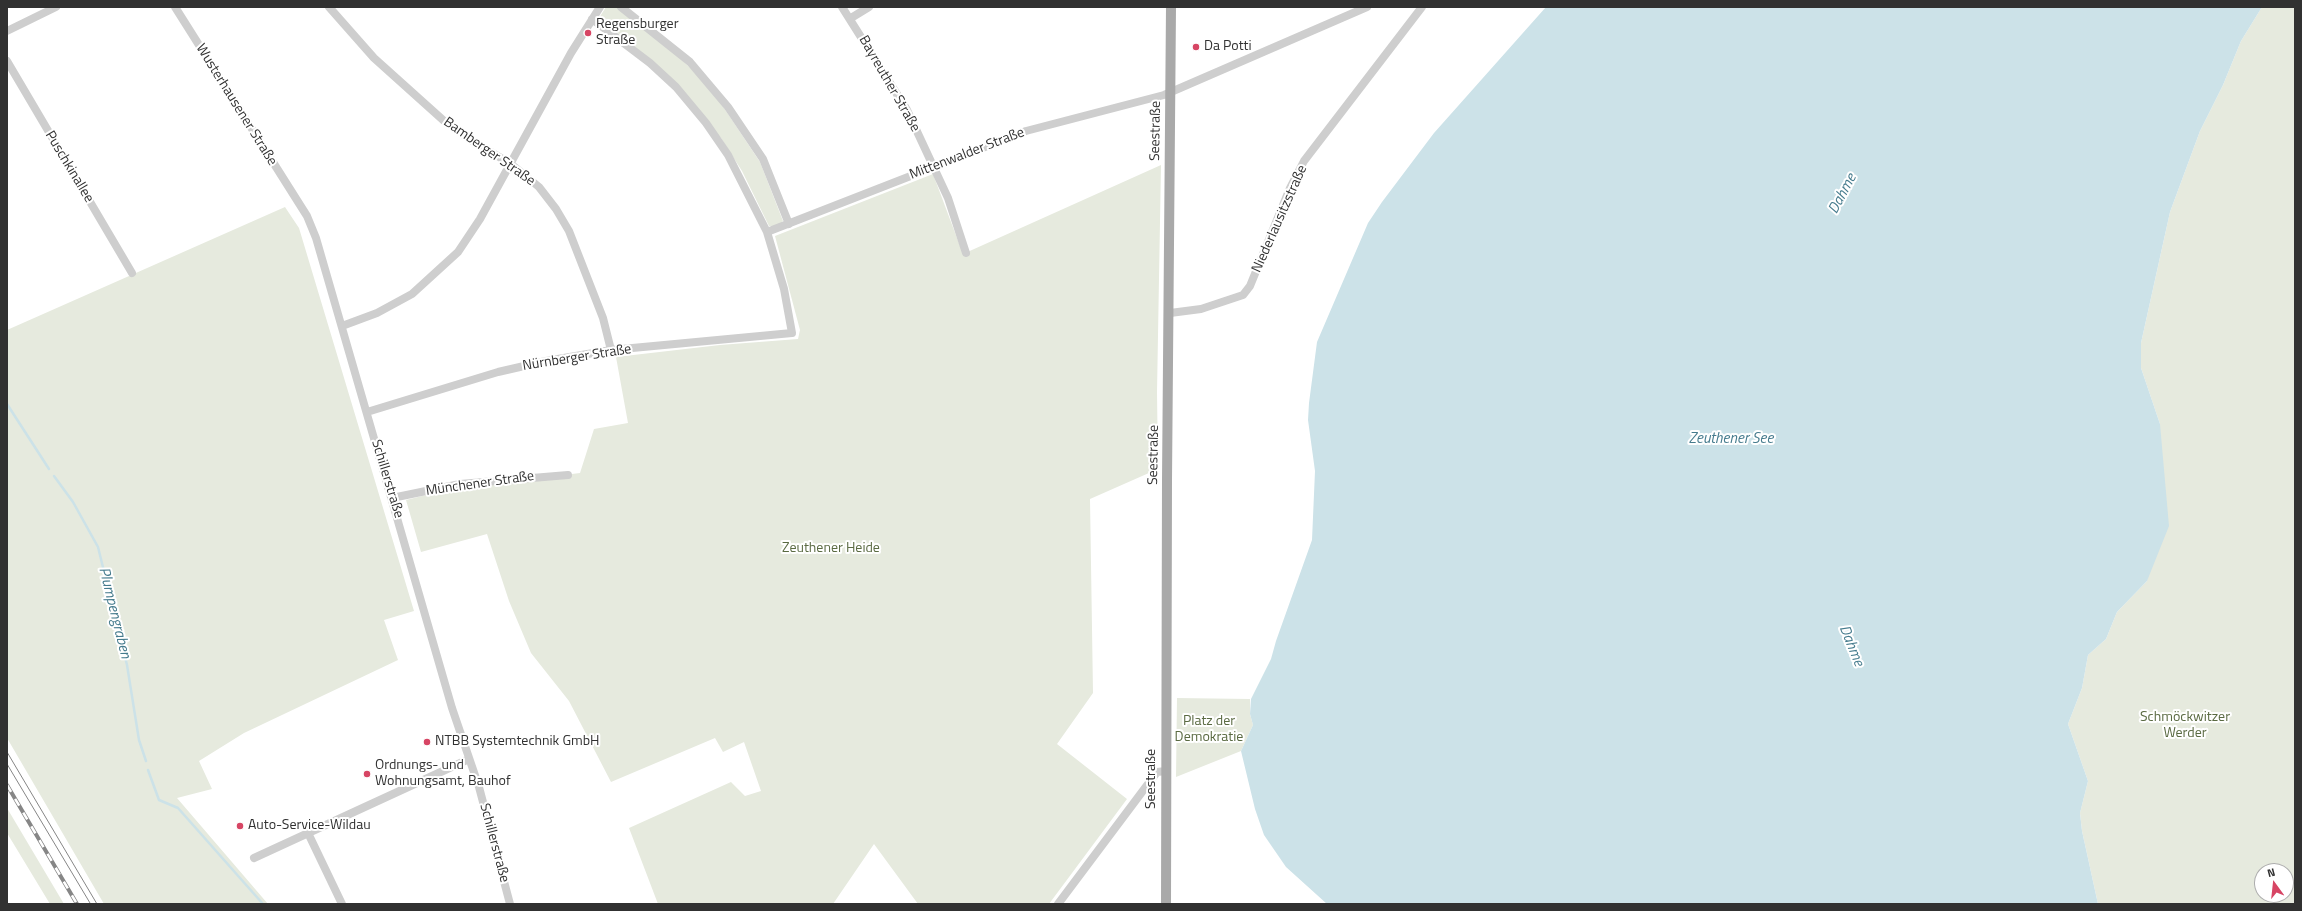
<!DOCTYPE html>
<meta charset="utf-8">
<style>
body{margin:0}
#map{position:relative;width:2302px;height:911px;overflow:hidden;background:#fff;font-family:"Titillium Web",sans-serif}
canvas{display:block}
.frame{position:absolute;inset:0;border:8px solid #313131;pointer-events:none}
.north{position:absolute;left:2254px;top:863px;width:40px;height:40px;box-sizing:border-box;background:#fff;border:1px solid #adadad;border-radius:50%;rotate:345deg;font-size:11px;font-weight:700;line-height:16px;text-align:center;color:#313131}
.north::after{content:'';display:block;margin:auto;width:14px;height:18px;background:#d74564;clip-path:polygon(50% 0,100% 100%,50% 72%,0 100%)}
</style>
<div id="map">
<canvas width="2302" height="911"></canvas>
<div class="frame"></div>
<div class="north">N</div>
</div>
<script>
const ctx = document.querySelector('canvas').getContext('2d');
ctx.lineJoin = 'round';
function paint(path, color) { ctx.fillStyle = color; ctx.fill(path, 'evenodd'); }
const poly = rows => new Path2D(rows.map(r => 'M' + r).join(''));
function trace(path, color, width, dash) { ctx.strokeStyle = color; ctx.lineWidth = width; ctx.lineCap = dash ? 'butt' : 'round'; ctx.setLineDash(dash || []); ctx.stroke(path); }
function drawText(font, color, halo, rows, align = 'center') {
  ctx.font = font + ' "Titillium Web",sans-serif'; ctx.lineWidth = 4; ctx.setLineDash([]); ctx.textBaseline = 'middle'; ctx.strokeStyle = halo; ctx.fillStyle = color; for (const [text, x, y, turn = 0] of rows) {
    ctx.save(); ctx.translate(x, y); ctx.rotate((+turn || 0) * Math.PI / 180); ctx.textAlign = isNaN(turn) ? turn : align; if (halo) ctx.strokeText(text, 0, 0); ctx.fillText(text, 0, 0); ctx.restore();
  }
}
const green = poly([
 [606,7,616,7,670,49,697,74,720,102,760,162,783,221,777,226,769,226,742,171,721,138,657,66,599,18],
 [2262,7,2295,7,2295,904,2098,904,2082,831,2080,813,2088,781,2068,724,2082,688,2088,655,2106,639,2117,612,2147,581,2160,424,2141,368,2141,343,2170,212,2200,131,2223,85,2241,41],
 [2262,871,2286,871,2286,895,2262,895],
 [1161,165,1157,392,1158,469,1090,499,1093,693,1057,744,1127,799,1049,904,918,904,874,844,833,904,658,904,629,828,731,782,745,796,761,791,744,742,723,752,715,738,611,782,569,701,531,653,509,601,487,534,421,552,406,500,450,489,580,473,594,429,628,423,616,357,720,345,798,339,800,330,775,236,933,174,963,254],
 [285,207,299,228,414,611,384,620,398,660,244,733,199,761,212,789,177,798,268,904,104,904,7,738,7,330],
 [1177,698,1250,699,1250,714,1253,725,1241,751,1176,777],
 [7,808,64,904,50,904,7,833]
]);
const water = poly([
 [1546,7,2262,7,2241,41,2223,85,2200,131,2170,212,2141,343,2141,368,2160,424,2169,526,2147,581,2117,612,2106,639,2088,655,2082,688,2068,724,2088,781,2080,813,2082,831,2098,904,1327,904,1286,867,1264,835,1255,809,1241,751,1253,725,1250,714,1251,699,1271,659,1276,641,1312,540,1315,471,1308,420,1309,403,1317,342,1368,223,1382,202,1434,133]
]);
const stream = poly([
 [7,404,49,469],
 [54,476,73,502,98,547,127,665,139,740,146,761],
 [148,770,159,800,178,808,263,904]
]);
const minor = poly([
 [175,7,307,216,316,238,452,708,479,787,510,904],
 [329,7,374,58,443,120,469,139,511,164,539,187,556,209,569,231,603,318,611,350],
 [621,7,690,62,728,107,763,159,789,224],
 [842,7,907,110,948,198,966,253],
 [851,18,869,7],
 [7,31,56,7],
 [7,61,132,273],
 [767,232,1026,131,1164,95,1367,7],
 [1170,313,1201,309,1243,295,1250,286,1290,188,1304,161,1422,7],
 [342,326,377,313,412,294,458,252,480,219,571,53,600,7],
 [367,412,498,372,546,361,611,350,792,333,784,289,767,232,728,155,706,123,676,87,650,63,592,19],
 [392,498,460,484,568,475],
 [308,833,342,904],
 [254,858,469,759],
 [1058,904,1157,772,1166,771]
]);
const major = poly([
 [1166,904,1167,480,1171,7]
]);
const tram = poly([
 [7,752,97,904],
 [7,764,90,903]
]);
const rail = poly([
 [7,785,77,904]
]);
const markers = [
 [588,33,4,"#d74564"],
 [1196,47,4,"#d74564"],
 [427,742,4,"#d74564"],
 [367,774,4,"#d74564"],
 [240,826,4,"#d74564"]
];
const poiNames = [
 ["Regensburger",596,25],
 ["Straße",596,41],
 ["Da Potti",1204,47],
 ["NTBB Systemtechnik GmbH",435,742],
 ["Ordnungs- und",375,766],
 ["Wohnungsamt, Bauhof",375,782],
 ["Auto-Service-Wildau",248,826]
];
const streetNames = [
 ["Bayreuther Straße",889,84,60],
 ["Wusterhausener Straße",236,105,58],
 ["Seestraße",1156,131,-89],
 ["Bamberger Straße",489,152,35],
 ["Mittenwalder Straße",967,154,-21],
 ["Puschkinallee",69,167,59],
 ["Niederlausitzstraße",1280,219,-66],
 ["Nürnberger Straße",577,358,-9],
 ["Seestraße",1154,455,-89],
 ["Schillerstraße",387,479,73],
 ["Münchener Straße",480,484,-8],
 ["Seestraße",1152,779,-90],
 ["Schillerstraße",494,843,75]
];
const parkNames = [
 ["Zeuthener Heide",831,549],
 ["Schmöckwitzer",2185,718],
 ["Werder",2185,734],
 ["Platz der",1209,722],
 ["Demokratie",1209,738]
];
const waterNames = [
 ["Dahme",1843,194,-62],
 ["Zeuthener See",1731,439],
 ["Plumpengraben",114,613,76],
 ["Dahme",1851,646,68]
];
paint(green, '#e6eade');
paint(water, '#cce2e8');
trace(stream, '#cce2e8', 2.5);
trace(minor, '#cecece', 8);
trace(major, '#a9a9a9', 10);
trace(tram, '#868686', 1);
trace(rail, '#868686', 4);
trace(rail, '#fff', 2.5, [8]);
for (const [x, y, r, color] of markers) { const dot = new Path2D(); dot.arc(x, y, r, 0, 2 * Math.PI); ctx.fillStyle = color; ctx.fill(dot); trace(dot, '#fff', 1.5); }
drawText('14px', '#313131', '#fff', poiNames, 'left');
drawText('14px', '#313131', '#fff', streetNames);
drawText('14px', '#5a6a42', '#fff', parkNames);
drawText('italic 15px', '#457b8d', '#fff', waterNames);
</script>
